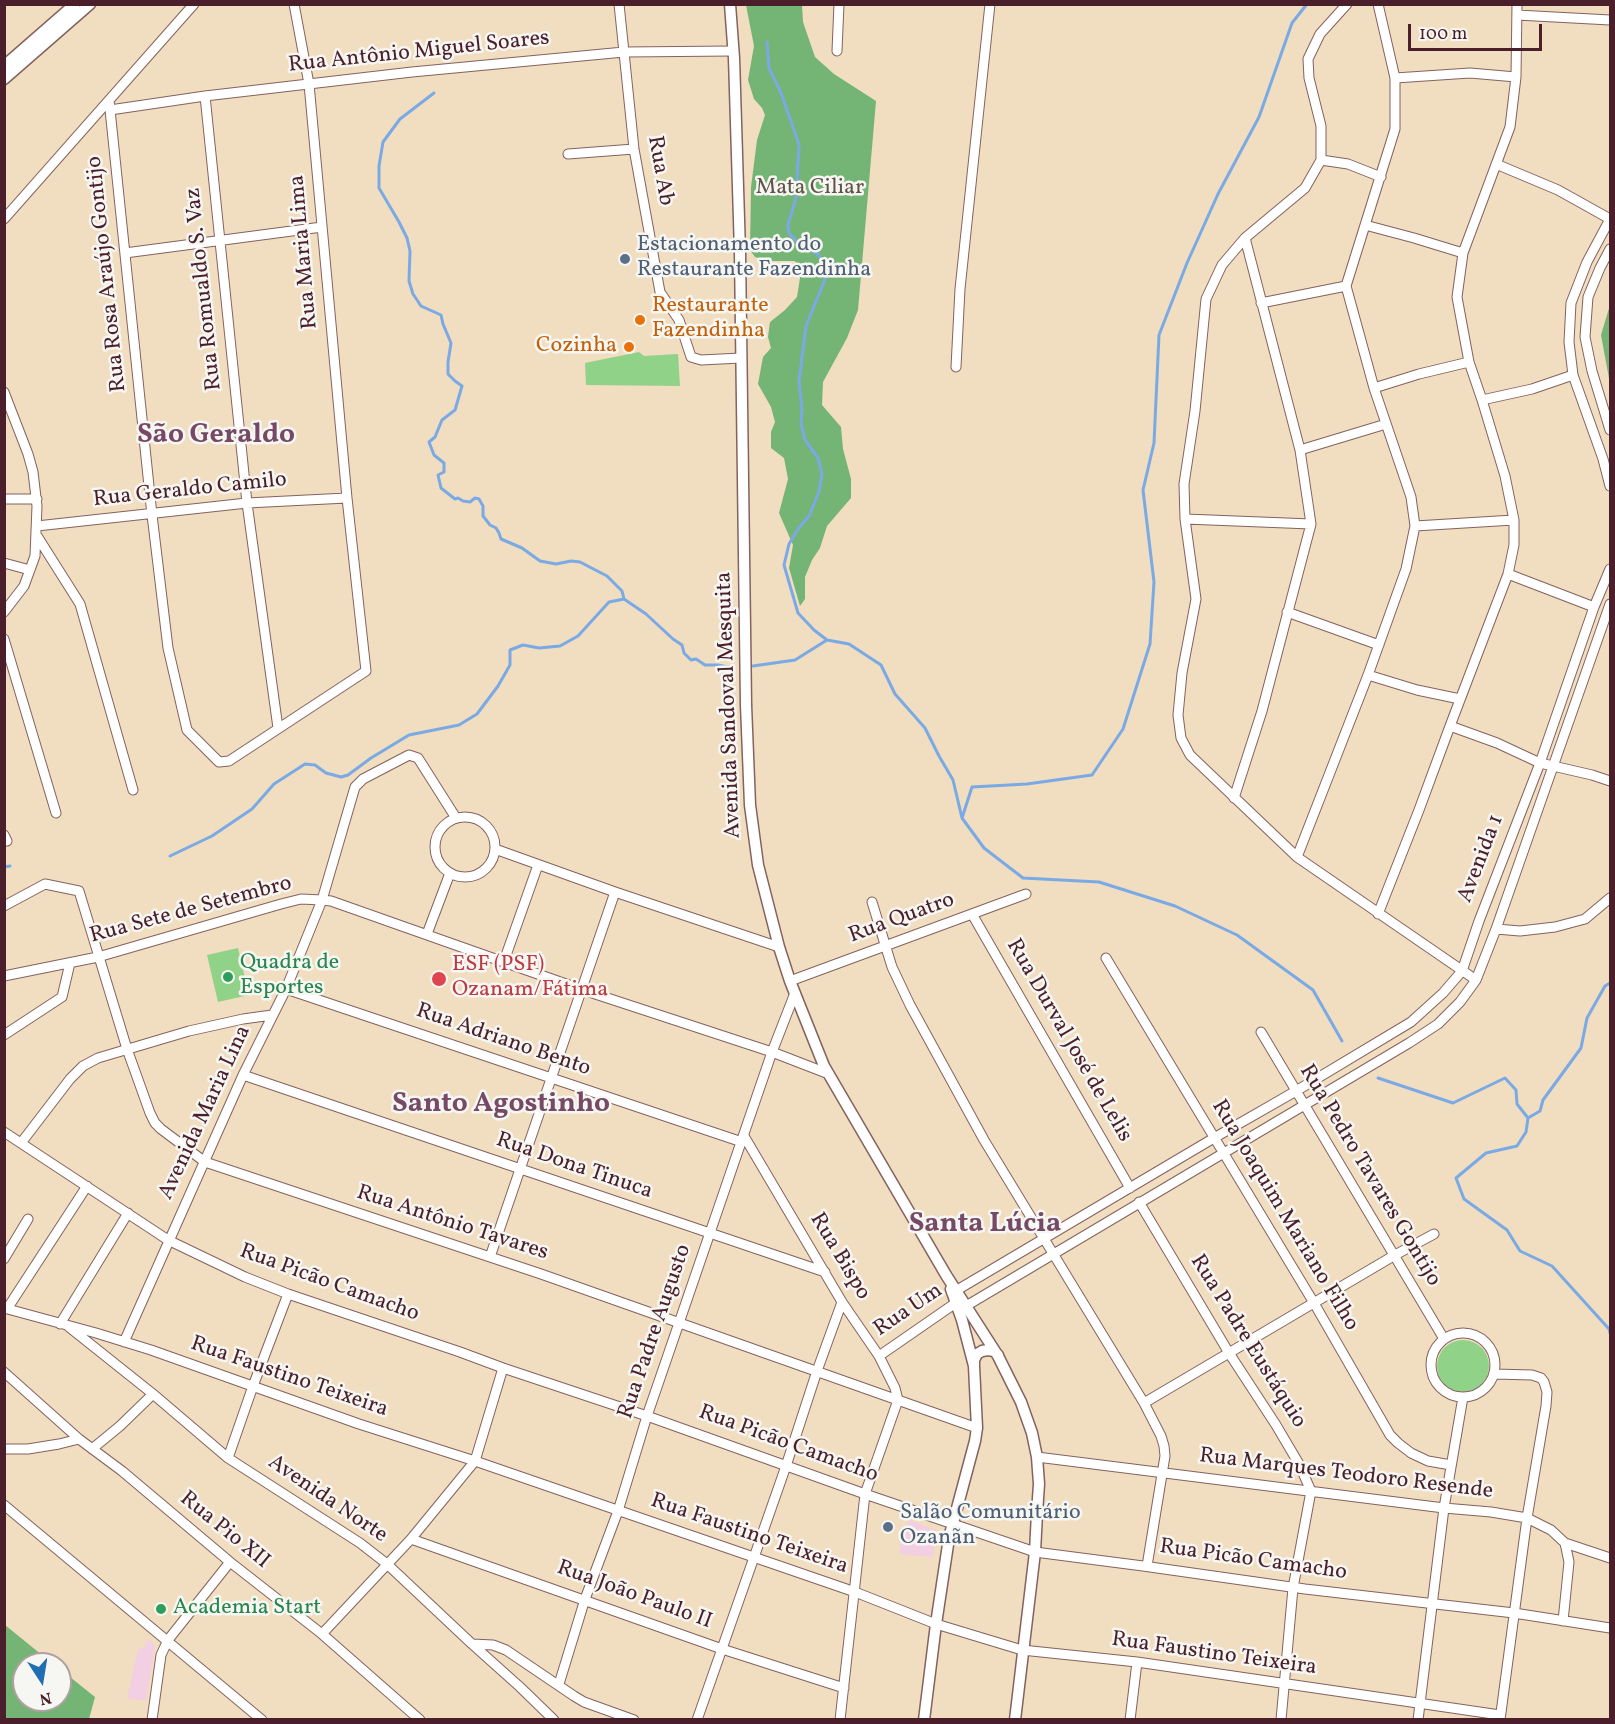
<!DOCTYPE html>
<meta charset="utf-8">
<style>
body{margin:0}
#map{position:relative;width:1615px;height:1724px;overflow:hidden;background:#f1ddbf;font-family:Vollkorn,serif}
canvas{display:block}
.frame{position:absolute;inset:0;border:6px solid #4a1f2b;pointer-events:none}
.north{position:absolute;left:12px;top:1652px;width:60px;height:60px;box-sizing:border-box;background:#f6f6f2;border:2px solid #b1a0a2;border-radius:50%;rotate:168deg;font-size:16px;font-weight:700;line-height:24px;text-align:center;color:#4a1f2b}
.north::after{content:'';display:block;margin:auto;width:21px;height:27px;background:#1f6fb2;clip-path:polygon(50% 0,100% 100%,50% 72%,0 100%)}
.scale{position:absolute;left:1408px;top:24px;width:134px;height:27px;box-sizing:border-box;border:3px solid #4a1f2b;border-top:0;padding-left:8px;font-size:18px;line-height:21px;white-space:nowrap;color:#4a1f2b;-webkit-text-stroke:4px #f6f6f2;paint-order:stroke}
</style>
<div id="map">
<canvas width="1615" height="1724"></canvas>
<div class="frame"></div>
<div class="north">N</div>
<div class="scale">100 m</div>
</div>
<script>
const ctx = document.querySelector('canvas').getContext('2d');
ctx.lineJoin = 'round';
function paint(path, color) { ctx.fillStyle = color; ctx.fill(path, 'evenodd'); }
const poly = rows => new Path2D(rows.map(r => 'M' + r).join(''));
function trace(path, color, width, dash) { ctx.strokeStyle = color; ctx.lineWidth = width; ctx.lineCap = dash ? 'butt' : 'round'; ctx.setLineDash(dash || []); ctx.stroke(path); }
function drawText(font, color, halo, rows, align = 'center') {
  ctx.font = font + ' Vollkorn,serif'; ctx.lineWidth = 5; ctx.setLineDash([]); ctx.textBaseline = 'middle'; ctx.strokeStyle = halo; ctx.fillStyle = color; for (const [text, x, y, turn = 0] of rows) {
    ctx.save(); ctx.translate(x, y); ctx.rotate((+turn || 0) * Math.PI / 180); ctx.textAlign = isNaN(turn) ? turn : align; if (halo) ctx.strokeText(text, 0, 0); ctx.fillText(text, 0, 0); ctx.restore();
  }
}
const built = poly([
 [909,1520,936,1530,933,1557,900,1554,900,1543],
 [149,1639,155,1646,146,1701,127,1698,138,1649,143,1648]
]);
const green = poly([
 [639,352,644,356,678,354,680,386,586,385,585,363],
 [238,948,249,995,218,1002,207,955],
 '1437 1366a26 26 0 1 1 52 0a26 26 0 1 1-52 0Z'
]);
const forest = poly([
 [746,5,802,5,803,22,815,57,834,74,876,101,858,310,847,338,823,382,822,405,841,427,843,449,851,479,851,498,827,526,820,548,812,560,805,577,805,599,800,606,789,568,793,545,779,513,788,479,784,458,771,448,771,432,775,422,771,407,758,384,763,357,771,348,768,337,770,322,785,310,797,297,800,278,795,261,769,261,755,257,750,250,751,187,757,140,765,115,762,108,754,99,748,80,754,46],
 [1610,305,1610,384,1601,335],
 [5,1625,53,1664,24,1664,24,1700,60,1700,60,1669,95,1697,89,1719,5,1719]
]);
const stream = poly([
 [767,42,769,68,781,93,799,144,796,198,788,225,789,233,802,247,818,254,828,272,806,326,799,381,802,409,801,424,805,440,818,458,822,474,819,492,809,516,798,529,789,544,784,565,798,613,814,630,827,640],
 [434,93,400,119,383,142,379,166,379,188,399,222,407,238,410,251,409,281,413,294,421,306,441,315,443,324,451,343,448,362,448,374,455,381,462,386,455,410,442,420,435,437,429,442,434,455,444,463,444,472,438,475,441,488,455,499,458,498,463,501,470,502,475,498,479,499,483,506,483,516,490,525,496,528,499,533,501,539,522,548,540,561,556,564,571,561,580,562,607,576,622,591,624,599,646,614,673,639,682,645,684,653,691,660,696,659,705,665,718,665,733,668],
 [753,666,795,660,827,640,849,644,881,665,895,694,925,728,939,756,953,780,962,818,984,848,1023,878,1099,882,1175,906,1237,935,1313,990,1342,1041],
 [962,818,972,787,1027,784,1092,775,1123,729,1150,644,1154,582,1143,490,1154,443,1159,335,1187,263,1218,194,1259,117,1292,23,1307,4],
 [170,856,212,836,252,809,274,784,305,764,315,765,326,773,341,777,348,775,371,758,409,735,459,725,477,714,498,686,510,665,510,650,523,645,539,648,560,646,578,636,609,602,624,599],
 [4,867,10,866],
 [1378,1078,1453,1103,1505,1078,1516,1090,1517,1104,1528,1118,1526,1132,1517,1146,1486,1153,1456,1178,1464,1199,1507,1230,1520,1251,1552,1266,1609,1329,1610,1333],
 [1528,1118,1540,1111,1543,1100,1581,1048,1587,1018,1605,986,1610,983]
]);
const minor = poly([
 [619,4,634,149,660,292,679,320,691,357,701,360,741,358],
 [1347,4,1320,34,1308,59,1309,78,1321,126,1321,160,1305,188,1245,238,1222,265,1206,299,1195,411,1184,484,1185,519,1196,599,1182,673,1178,715,1181,738,1190,755,1297,857,1476,980],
 [1517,15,1610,20],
 [837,51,839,4],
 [1395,78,1470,73,1516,77],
 [205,96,247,503,278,728],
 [109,100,152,515,168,648,187,730,219,762,229,761,366,671,347,498,309,84,294,4],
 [110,110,205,96,412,72,624,52,733,51],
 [568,154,634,149],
 [1321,160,1348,164,1381,177],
 [1496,164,1558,190,1610,219],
 [4,219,194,4],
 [1610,219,1587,262,1571,303,1569,342,1573,375,1603,459,1610,486],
 [1365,225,1414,238,1463,253],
 [1610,249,1600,268,1588,297,1585,337,1592,371,1610,430],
 [125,253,322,227],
 [1261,303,1346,286],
 [956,367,960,289,990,4],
 [1374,388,1419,374,1469,362],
 [4,392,28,454,33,472,37,506,35,556,24,586,4,612],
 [1482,400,1532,389,1573,375],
 [1300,450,1386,424],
 [4,499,37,499],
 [1185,519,1311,524],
 [37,526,247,503,347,498],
 [1415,526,1514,520],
 [37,536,80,604,133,790],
 [4,563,30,570],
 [1508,574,1594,607],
 [1287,612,1379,645],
 [4,639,56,813],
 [1368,675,1417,690,1460,699],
 [1450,726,1497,743,1540,763,1592,775,1610,781],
 [1234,798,1262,711,1311,524,1300,450,1245,238],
 '435 847a30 30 0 1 1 60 0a30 30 0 1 1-60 0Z',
 [4,835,7,841],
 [495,849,615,892,779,947],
 [1297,857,1368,675,1406,569,1415,526,1411,497,1374,388,1346,286,1395,129,1395,78,1378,4],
 [872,902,892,967,910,1005,984,1140,1144,1403,1161,1436,1164,1446,1165,1456,1147,1566],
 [4,906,45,884,79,891,127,1049,150,1113,155,1123,161,1129,205,1162,541,1274,977,1428],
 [972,914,1130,1188],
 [1378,914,1419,810,1450,726,1508,574,1514,545,1514,520,1505,476,1482,400,1469,362,1457,297,1463,253,1510,127,1516,77,1517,4],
 [1496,929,1520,931,1555,927,1585,919,1610,898],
 [427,934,450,873],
 [1106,958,1314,1303,1390,1435,1398,1443,1411,1453,1428,1461,1451,1465],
 [504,961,538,865],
 [4,976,98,957,281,904,301,899,322,900,331,901,583,990,772,1052,829,1074],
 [790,981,1026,894],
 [286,989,742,1142],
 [1261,1032,1444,1339],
 [4,1035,62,997,70,963],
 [243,1075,825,1272],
 [4,1132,168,1240,245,1277,288,1294,460,1352,503,1368,647,1416,865,1494,1035,1552,1143,1566,1305,1589,1514,1613,1610,1628],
 [744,1136,842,1302,879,1356,895,1388,898,1400,865,1494,840,1720],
 [21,1143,70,1079,83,1066,98,1058,189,1031,243,1019,272,1015],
 [1139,1202,1229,1353,1276,1425,1299,1464,1311,1491,1293,1588,1281,1720],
 [490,1257,615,892],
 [4,1259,28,1219],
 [952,1293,1214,1138,1296,1091,1411,1022,1443,993,1462,971,1479,921,1540,763,1594,607,1610,569],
 [4,1308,96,1333,151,1350,359,1424,475,1461,855,1592,936,1624,1022,1650,1137,1662,1500,1715],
 [7,1309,87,1186],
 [961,1309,1409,1043,1438,1024,1460,1002,1476,980,1496,929,1610,604],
 [60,1324,128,1213],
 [69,1327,153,1394,228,1458,360,1543,387,1564,472,1644,520,1687,554,1720],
 '1431 1365a32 32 0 1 1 64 0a32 32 0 1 1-64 0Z',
 [124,1342,243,1075,286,989,322,900,355,787,363,779,409,755,418,758,456,818],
 [879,1356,960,1300],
 [4,1372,79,1439,122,1471,230,1562,322,1634,420,1720],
 [1494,1374,1532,1375,1541,1378,1544,1382,1547,1392,1546,1406,1527,1518,1500,1720],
 [1144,1403,1395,1255,1434,1234],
 [4,1449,28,1449,59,1444,79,1439],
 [92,1449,120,1426,153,1394],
 [1037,1457,1444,1508,1491,1512,1527,1518,1551,1530,1565,1543,1569,1562,1563,1621],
 [228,1458,253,1386,288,1294],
 [4,1505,262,1720],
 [411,1539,722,1649,844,1688],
 [1565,1543,1610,1558],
 [322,1634,411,1539,475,1461,503,1368],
 [472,1644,493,1645,506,1650,574,1696,584,1702,634,1720],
 [559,1684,585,1599,618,1511,647,1416,679,1323,772,1052,795,993],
 [152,1720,161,1655,168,1640,230,1562],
 [697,1720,786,1466,817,1371,842,1302],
 [1130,1720,1137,1662],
 [1418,1720,1444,1508,1463,1397]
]);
const major = poly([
 [730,4,734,58,740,252,746,705,750,805,758,865,779,947,790,981,824,1066,946,1275,998,1356,1021,1402,1032,1433,1037,1457,1039,1484,1037,1513,1035,1552,1015,1720],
 [4,66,75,4],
 [4,79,90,4],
 [974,1365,974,1360,977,1354,982,1351,988,1350,994,1351,998,1355],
 [924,1720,936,1624,949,1538,975,1441,977,1428,974,1366,962,1320,951,1289]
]);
const markers = [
 [625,259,6,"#5c6f8a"],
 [640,320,6,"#e8710a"],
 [629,347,6,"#e8710a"],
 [228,977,6,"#2e9e5b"],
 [439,979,8,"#e0444e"],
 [888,1527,6,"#5c6f8a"],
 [161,1609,6,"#2e9e5b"]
];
const streetNames = [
 ["Rua Antônio Miguel Soares",419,53,-6],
 ["Rua Ab",659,171,80],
 ["Rua Maria Lima",305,252,-95],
 ["Rua Rosa Araújo Gontijo",108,274,-96],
 ["Rua Romualdo S. Vaz",205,289,-96],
 ["Rua Geraldo Camilo",190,491,-6],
 ["Avenida Sandoval Mesquita",730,705,-92],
 ["Avenida 1",1482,859,-69],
 ["Rua Sete de Setembro",191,911,-15],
 ["Rua Quatro",902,919,-20],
 ["Rua Adriano Bento",503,1041,19],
 ["Rua Durval José de Lelis",1068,1041,60],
 ["Avenida Maria Lina",206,1113,-65],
 ["Rua Dona Tinuca",574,1167,19],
 ["Rua Pedro Tavares Gontijo",1369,1176,59],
 ["Rua Joaquim Mariano Filho",1284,1216,59],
 ["Rua Antônio Tavares",452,1224,18],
 ["Rua Bispo",839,1257,59],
 ["Rua Picão Camacho",329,1284,20],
 ["Rua Um",909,1311,-34],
 ["Rua Padre Augusto",656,1332,-71],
 ["Rua Padre Eustáquio",1247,1342,58],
 ["Rua Faustino Teixeira",289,1378,19],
 ["Rua Picão Camacho",788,1445,20],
 ["Rua Marques Teodoro Resende",1346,1475,7],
 ["Avenida Norte",327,1500,34],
 ["Rua Pio XII",224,1531,39],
 ["Rua Faustino Teixeira",749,1535,19],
 ["Rua Picão Camacho",1253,1561,8],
 ["Rua João Paulo II",634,1596,20],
 ["Rua Faustino Teixeira",1214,1655,8]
];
const parkNames = [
 ["Mata Ciliar",810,189]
];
const serviceNames = [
 ["Estacionamento do",637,246],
 ["Restaurante Fazendinha",637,271],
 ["Salão Comunitário",900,1514],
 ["Ozanãn",900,1539]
];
const foodNames = [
 ["Restaurante",652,307],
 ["Fazendinha",652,332],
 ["Cozinha",617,347,"right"]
];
const leisureNames = [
 ["Quadra de",240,964],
 ["Esportes",240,989],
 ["Academia Start",173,1609]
];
const healthNames = [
 ["ESF (PSF)",452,966],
 ["Ozanam/Fátima",452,991]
];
const districtNames = [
 ["São Geraldo",216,437],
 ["Santo Agostinho",501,1106],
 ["Santa Lúcia",985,1226]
];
paint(built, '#f2cfe2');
paint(green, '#91d289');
paint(forest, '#74b475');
trace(stream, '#7aaae5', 3);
trace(minor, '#84625f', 11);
trace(major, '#84625f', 13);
trace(minor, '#fff', 9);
trace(major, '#fff', 10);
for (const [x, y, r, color] of markers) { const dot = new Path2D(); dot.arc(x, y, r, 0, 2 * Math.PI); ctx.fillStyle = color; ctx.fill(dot); trace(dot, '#f6f6f2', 2); }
drawText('22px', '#4a1f2b', '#f6f6f2', streetNames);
drawText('22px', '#5f5547', '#f6f6f2', parkNames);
drawText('22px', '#4e5e75', '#f6f6f2', serviceNames, 'left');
drawText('22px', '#c56008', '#f6f6f2', foodNames, 'left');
drawText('22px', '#27864d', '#f6f6f2', leisureNames, 'left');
drawText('22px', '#be3a42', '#f6f6f2', healthNames, 'left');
drawText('bold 28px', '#764a66', '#f6f6f2', districtNames);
</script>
